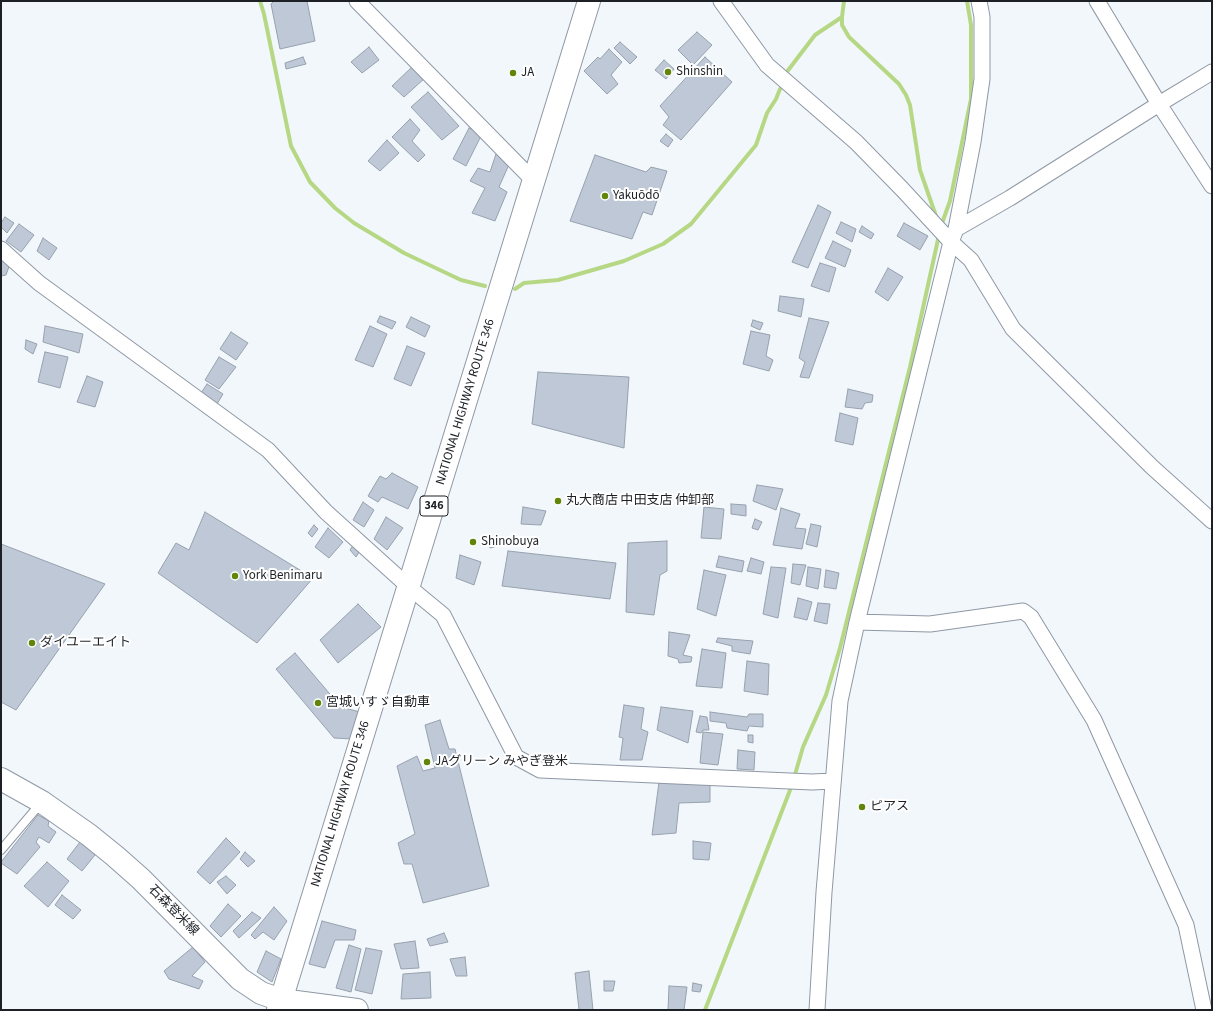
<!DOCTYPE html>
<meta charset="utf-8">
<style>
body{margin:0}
#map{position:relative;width:1213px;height:1011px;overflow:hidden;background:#f2f7fc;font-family:"Source Sans 3",sans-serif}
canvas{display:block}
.frame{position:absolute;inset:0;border:2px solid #1d2025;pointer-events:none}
</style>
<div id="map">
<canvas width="1213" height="1011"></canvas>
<div class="frame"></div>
</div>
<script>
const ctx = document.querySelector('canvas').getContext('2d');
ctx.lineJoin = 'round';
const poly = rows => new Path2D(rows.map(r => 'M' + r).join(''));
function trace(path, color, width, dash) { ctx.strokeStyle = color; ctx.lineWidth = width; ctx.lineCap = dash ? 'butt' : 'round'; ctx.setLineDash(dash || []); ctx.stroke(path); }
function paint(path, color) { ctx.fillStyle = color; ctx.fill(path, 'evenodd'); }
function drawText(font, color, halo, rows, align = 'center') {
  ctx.font = font + ' "Source Sans 3","Noto Sans JP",sans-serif'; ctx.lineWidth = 4; ctx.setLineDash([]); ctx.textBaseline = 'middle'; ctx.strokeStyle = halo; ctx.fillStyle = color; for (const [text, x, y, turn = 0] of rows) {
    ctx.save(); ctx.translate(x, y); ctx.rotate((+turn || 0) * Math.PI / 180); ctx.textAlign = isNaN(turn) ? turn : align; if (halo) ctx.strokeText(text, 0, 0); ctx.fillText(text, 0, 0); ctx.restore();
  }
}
const stream = poly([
 [260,1,264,14,291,146,310,182,335,208,354,223,404,253,461,280,485,286],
 [844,1,842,17,842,25,849,37,899,84,906,95,910,105,920,170,937,219],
 [786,73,815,35,842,17],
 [941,226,950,201,971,99,971,25,967,1],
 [515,289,524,283,558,280,624,261,663,244,691,224,756,145,767,113,776,99,780,89],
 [794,778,803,747,826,695,840,648,910,367,939,235],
 [705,1010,792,785]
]);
const building = poly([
 [274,1,307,1,315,41,280,49,271,4,274,1],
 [697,32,712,45,693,65,678,50,697,32],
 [620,42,637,57,630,64,614,48,620,42],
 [369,47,379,60,362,73,351,62,369,47],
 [609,49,622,62,611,75,618,84,607,94,584,71,598,57,600,59,609,49],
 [303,57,306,64,286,69,285,63,303,57],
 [705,57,732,82,681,140,663,125,669,117,660,106,705,57],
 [664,60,674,69,666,79,655,70,664,60],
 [413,66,425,78,404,97,392,86,413,66],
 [428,92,459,126,442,140,411,107,428,92],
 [410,119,420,130,412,141,425,155,418,162,392,137,410,119],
 [469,128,482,134,466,166,453,159,469,128],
 [666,134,673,140,668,147,660,141,666,134],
 [387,140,399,153,380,171,368,161,387,140],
 [496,154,511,160,499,187,507,192,495,221,472,213,485,188,470,181,478,168,490,172,496,154],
 [595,155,646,172,651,167,667,171,652,215,643,212,632,239,570,221,595,155],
 [818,205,831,212,808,268,792,262,818,205],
 [5,217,14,223,7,233,1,227,1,223,5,217],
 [841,222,856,229,852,242,836,233,841,222],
 [904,223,928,236,920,250,897,236,904,223],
 [19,224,34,235,21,252,6,241,19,224],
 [862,226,874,234,871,239,859,232,862,226],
 [43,238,57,248,49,260,37,251,43,238],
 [833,241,851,250,845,267,825,258,833,241],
 [1,258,10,264,6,275,1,276,1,258],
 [820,263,836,268,829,292,811,286,820,263],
 [888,268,903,277,888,301,875,292,888,268],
 [780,296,804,299,801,317,778,311,780,296],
 [380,316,396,322,392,329,377,322,380,316],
 [411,317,430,326,425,337,406,327,411,317],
 [809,318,829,322,809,378,800,377,805,362,799,358,809,318],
 [753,320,763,323,760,330,751,326,753,320],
 [45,326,83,334,79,353,43,342,45,326],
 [370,326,387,334,373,367,355,360,370,326],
 [751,331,770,335,766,356,773,360,769,371,743,364,751,331],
 [231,332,248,343,236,360,220,349,231,332],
 [26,340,37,344,33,354,25,349,26,340],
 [407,346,425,353,411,386,394,379,407,346],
 [45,352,68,357,60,388,38,382,45,352],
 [219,357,236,367,219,389,205,380,219,357],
 [538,372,629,377,624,448,532,424,538,372],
 [87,376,103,382,95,407,77,402,87,376],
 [207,384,223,394,217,404,201,393,207,384],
 [848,389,873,395,872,402,865,403,862,409,845,407,848,389],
 [840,413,858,418,853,445,835,441,840,413],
 [392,473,418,487,408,509,382,497,378,502,368,496,380,476,386,479,392,473],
 [757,485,783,489,776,510,753,501,757,485],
 [363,502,374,510,364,527,353,520,363,502],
 [731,504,746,505,746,516,731,514,731,504],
 [523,507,546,511,541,525,521,524,523,507],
 [704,507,724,509,721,539,701,538,704,507],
 [781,508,800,514,795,528,806,529,802,549,773,545,781,508],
 [205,512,313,578,257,643,158,573,176,543,189,550,205,512],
 [386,517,403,528,387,550,374,539,386,517],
 [755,519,762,522,758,530,752,528,755,519],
 [811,524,821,526,817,547,806,544,811,524],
 [314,525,318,529,312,537,308,533,314,525],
 [328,528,343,542,329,558,315,547,328,528],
 [498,536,501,545,490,548,488,541,498,536],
 [667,541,667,571,660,575,654,615,626,612,628,543,667,541],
 [1,544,105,584,16,710,1,702,1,544],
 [354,544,361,549,356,557,350,550,354,544],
 [508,551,616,563,610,599,502,586,508,551],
 [460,555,481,562,474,585,456,578,460,555],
 [719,556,744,561,742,572,716,567,719,556],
 [751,558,764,562,761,574,747,571,751,558],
 [793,564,806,565,800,585,791,583,793,564],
 [771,567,786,568,778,618,763,614,771,567],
 [808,567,821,569,818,589,806,586,808,567],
 [704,570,726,575,716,616,697,609,704,570],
 [826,570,839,573,836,589,824,587,826,570],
 [798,598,812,602,807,620,794,617,798,598],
 [818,603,830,604,827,624,814,621,818,603],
 [358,604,381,627,338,663,320,640,358,604],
 [669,632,690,635,683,655,692,657,691,662,679,663,678,659,668,656,669,632],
 [718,638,753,641,750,654,732,651,732,646,716,642,718,638],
 [702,649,726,653,722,688,696,686,702,649],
 [295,653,341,707,360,712,352,739,334,738,276,669,295,653],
 [747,661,769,664,768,695,744,691,747,661],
 [624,705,644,708,641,729,648,732,642,760,620,760,623,738,619,737,624,705],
 [661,707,693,711,688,743,657,730,661,707],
 [710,712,747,717,749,714,763,714,763,727,749,726,747,731,727,728,726,723,710,721,710,712],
 [700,716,707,717,709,730,703,730,701,733,696,732,700,716],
 [440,720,449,749,455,749,489,886,423,903,412,864,404,864,398,843,415,834,397,766,417,756,423,771,435,768,425,725,440,720],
 [703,732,723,734,718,765,700,763,703,732],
 [748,735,753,735,753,743,748,742,748,735],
 [738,750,755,752,754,770,737,769,738,750],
 [659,782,710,782,710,802,679,803,676,833,652,835,659,782],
 [38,815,49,821,48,826,56,832,49,843,39,837,36,842,40,847,17,874,1,863,1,862,38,815],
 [83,838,99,850,82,871,67,859,83,838],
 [226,838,240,852,210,884,197,872,226,838],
 [693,841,711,843,709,860,693,859,693,841],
 [245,852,255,861,248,867,240,859,245,852],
 [47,862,69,881,48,907,24,886,47,862],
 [226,876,236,885,227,894,217,882,226,876],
 [62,895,81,910,73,919,55,905,62,895],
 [228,904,241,916,221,937,210,926,228,904],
 [274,907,287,921,274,940,263,932,255,939,251,935,274,907],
 [252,912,261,918,239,938,233,931,252,912],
 [322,921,356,930,354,940,335,940,325,968,309,964,322,921],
 [444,933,448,942,430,946,427,939,444,933],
 [415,941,419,968,401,969,394,944,415,941],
 [349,945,361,949,351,992,336,988,349,945],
 [193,947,205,962,192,976,203,981,199,989,169,979,164,971,193,947],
 [366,948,382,951,372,994,355,990,366,948],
 [266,951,281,959,272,982,257,972,266,951],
 [465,957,467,976,456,976,450,959,465,957],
 [589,971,593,1010,579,1010,575,973,589,971],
 [430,972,431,998,401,999,403,974,430,972],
 [604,981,615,981,613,991,604,991,604,981],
 [693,983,702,985,700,992,692,991,693,983],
 [669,986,687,987,684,1010,668,1010,669,986]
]);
const service = poly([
 [1,850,41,803]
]);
const minor = poly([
 [357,1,534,181],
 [721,1,767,65,856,142,902,189,951,242,971,260,1013,329,1152,467,1212,521],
 [1097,1,1159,104,1212,186],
 [956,229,1010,198,1159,104,1212,72],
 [1,249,39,283,268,450,326,512,409,587,443,615,516,757,540,770,812,782,833,781],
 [857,622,930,624,1023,611,1031,617,1094,720,1186,925,1204,1010],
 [817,1010,824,892,840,701,857,622,951,242,956,229,973,142,982,79,982,17,979,1]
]);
const secondary = poly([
 [1,779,42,802,89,835,115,856,141,879,240,979,261,993,281,1000,357,1010]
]);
const trunk = poly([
 [278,1010,589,1]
]);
const markers = [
 [668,72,4,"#608508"],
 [513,73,4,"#608508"],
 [605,196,4,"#608508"],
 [558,501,4,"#608508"],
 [473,542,4,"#608508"],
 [235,576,4,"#608508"],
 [32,643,4,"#608508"],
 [318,703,4,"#608508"],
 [427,762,4,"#608508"],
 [862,807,4,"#608508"]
];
const shields = [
 [434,506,28]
];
const shieldNames = [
 ["346",434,506]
];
const poiNames = [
 ["Shinshin",676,72],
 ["JA",521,73],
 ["Yakuōdō",613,196],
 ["丸大商店 中田支店 仲卸部",566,501],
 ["Shinobuya",481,542],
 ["York Benimaru",243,576],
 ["ダイユーエイト",40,643],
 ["宮城いすゞ自動車",326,703],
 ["JAグリーン みやぎ登米",435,762],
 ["ピアス",870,807]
];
const streetNames = [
 ["NATIONAL HIGHWAY ROUTE 346",466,402,-73],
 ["NATIONAL HIGHWAY ROUTE 346",341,804,-73],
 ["石森登米線",173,911,45]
];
trace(stream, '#b6d885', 4);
paint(building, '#bec8d6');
trace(building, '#97a1ae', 1);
trace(service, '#8f98a5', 10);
trace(minor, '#8f98a5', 17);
trace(secondary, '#8f98a5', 24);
trace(trunk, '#8f98a5', 24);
trace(service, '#fff', 8);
trace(minor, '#fff', 15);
trace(secondary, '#fff', 22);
trace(trunk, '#fff', 22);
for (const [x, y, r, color] of markers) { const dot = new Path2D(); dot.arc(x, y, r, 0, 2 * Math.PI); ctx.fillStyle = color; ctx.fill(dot); trace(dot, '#fff', 1.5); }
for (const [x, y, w] of shields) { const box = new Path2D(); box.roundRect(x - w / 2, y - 10, w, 20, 3); ctx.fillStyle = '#fff'; ctx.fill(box); trace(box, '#1d2025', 1); }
drawText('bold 12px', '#1d2025', null, shieldNames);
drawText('13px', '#1d2025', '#fff', poiNames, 'left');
drawText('13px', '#1d2025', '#fff', streetNames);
</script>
